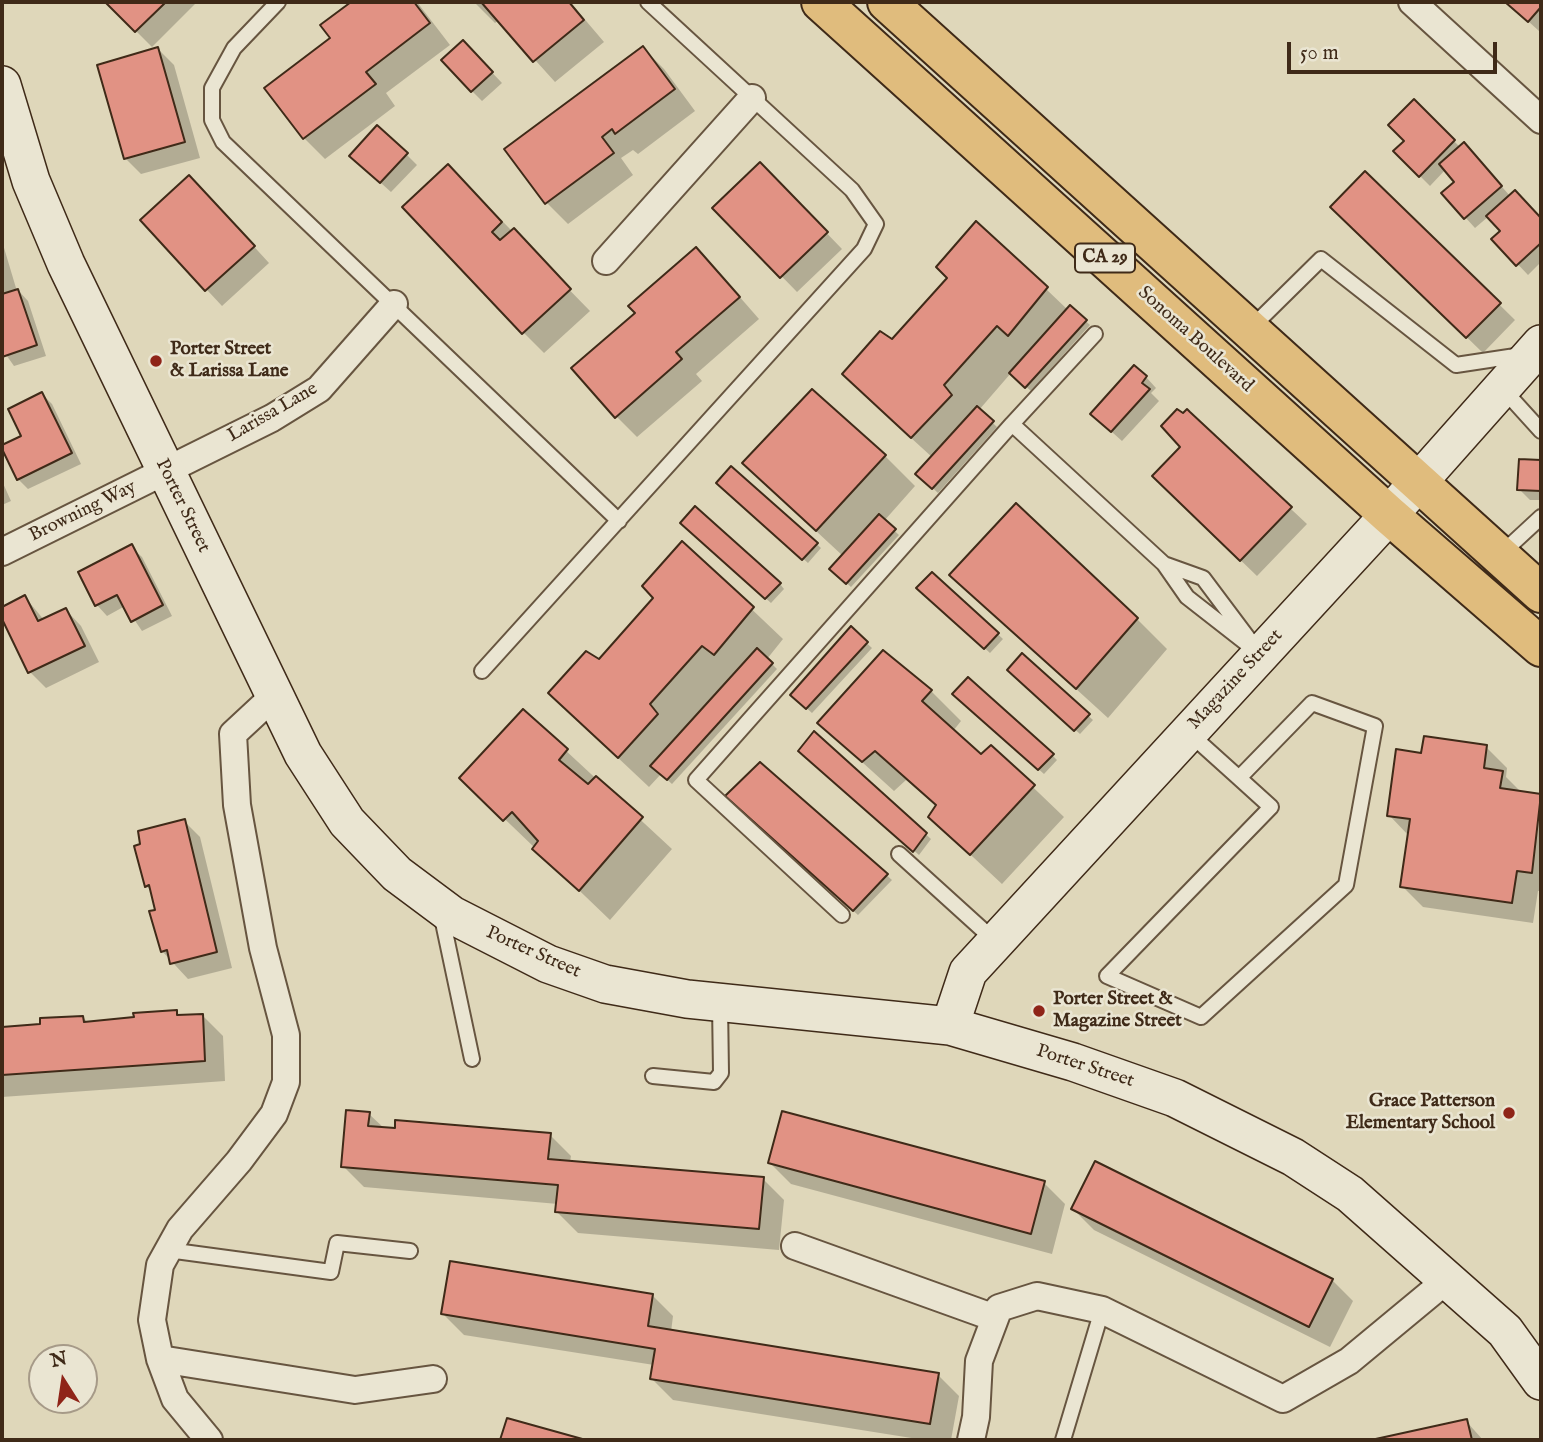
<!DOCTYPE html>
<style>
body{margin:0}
#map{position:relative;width:1543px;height:1442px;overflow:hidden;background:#dfd7ba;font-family:"IM FELL English",serif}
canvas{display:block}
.frame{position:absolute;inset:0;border:4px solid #3f2a18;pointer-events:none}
.north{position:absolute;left:28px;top:1344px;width:70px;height:70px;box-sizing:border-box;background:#eae5d2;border:2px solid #a69a88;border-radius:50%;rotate:348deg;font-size:19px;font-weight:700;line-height:28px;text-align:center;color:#3f2a18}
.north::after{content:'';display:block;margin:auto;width:24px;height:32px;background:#8f2418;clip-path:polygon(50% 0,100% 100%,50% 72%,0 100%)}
.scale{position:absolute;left:1287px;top:42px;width:210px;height:32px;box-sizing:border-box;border:4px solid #3f2a18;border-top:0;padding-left:9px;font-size:21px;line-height:24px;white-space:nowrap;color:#3f2a18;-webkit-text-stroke:5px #eae5d2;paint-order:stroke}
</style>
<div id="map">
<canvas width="1543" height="1442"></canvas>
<div class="frame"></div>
<div class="north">N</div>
<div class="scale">50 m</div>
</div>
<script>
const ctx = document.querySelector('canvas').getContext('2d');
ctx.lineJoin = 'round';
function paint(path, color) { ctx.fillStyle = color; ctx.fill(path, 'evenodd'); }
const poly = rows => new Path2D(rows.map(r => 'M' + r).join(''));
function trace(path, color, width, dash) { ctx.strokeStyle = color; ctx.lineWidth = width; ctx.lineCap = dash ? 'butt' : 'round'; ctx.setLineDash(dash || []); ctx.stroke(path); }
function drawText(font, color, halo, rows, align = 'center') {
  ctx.font = font + ' "IM FELL English",serif'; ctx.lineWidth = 5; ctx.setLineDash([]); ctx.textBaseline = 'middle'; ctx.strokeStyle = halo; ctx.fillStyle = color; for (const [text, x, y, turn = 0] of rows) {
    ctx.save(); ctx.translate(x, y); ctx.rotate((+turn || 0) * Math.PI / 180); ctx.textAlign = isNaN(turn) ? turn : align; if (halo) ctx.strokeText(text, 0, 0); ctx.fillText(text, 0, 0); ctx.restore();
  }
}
const shadow = poly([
 [107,2,193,2,195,4,152,47],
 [354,2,417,2,450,45,386,93,395,106,325,159,304,138,333,38,323,25],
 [474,2,570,2,604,42,555,82,499,20,495,23],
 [1507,2,1541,2,1541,29,1539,31],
 [463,42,502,83,482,101,472,91],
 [643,48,664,69,695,111,638,154,633,150,621,158,633,175,568,224,547,203,507,150],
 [158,49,174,65,200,158,141,174,125,158],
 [1414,102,1461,148,1474,155,1510,196,1515,192,1541,220,1541,262,1528,275,1494,239,1503,231,1489,216,1475,228,1465,217,1457,182,1446,169,1430,186,1395,151,1406,141],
 [406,154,417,165,391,192,362,166],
 [760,164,842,249,797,292,715,208],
 [1366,173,1515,320,1483,353,1333,207],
 [469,187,590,311,544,353,523,332],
 [205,193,269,263,222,306,142,220],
 [2,241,16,288,28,301,46,356,14,366,2,349],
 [717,271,759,319,696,374,702,381,637,437,616,416],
 [1046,289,1068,310,1070,307,1090,325,1031,391,1011,373,979,410,997,427,938,493,918,474,933,458,874,404,892,341],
 [1146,377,1156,388,1151,393,1159,401,1122,441,1103,424],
 [42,394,52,404,81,464,28,489,18,479,24,437],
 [1187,412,1307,524,1257,576,1170,492,1183,447,1184,415],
 [885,456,915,486,884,521,899,535,851,587,831,569,843,556,775,493],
 [1520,461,1541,462,1541,500,1530,500,1519,489],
 [732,468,821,548,808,563,719,483],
 [2,481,11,501,2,505],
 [687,527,780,584,784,589,771,603],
 [682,543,783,639,767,659,777,669,672,784,661,774,649,787,581,723,599,661,656,598],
 [131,547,142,557,172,616,142,631,125,606,107,616,97,605,80,573],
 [932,574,1003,639,990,653,919,588],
 [951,575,1137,619,1167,649,1108,718],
 [25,597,44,620,66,610,81,626,99,662,46,688,30,672,2,615,2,609],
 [851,629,872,648,812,713,792,695],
 [1022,656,1093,720,1080,734,1009,670],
 [931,691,961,721,953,731,981,756,991,747,1064,817,1002,884,930,817,937,807,906,780,894,791,819,723],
 [959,699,1052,755,1057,760,1044,774],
 [523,711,672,849,610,920,462,778],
 [815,733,931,839,919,855,805,755],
 [1486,747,1507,768,1506,777,1522,793,1541,796,1541,891,1538,891,1533,923,1423,907,1402,886,1409,836,1389,815],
 [760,764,892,880,858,915,727,796],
 [184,821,200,837,232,968,188,979,162,951,157,911,153,892,146,886],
 [176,1011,181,1017,202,1015,223,1036,225,1081,2,1097,2,1028,41,1026,83,1017,88,1023,136,1019],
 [369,1114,385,1129,550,1135,571,1156,570,1162,763,1179,784,1200,779,1250,578,1233,557,1212,558,1204,364,1187,343,1166],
 [770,1163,1044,1183,1065,1204,1052,1254,791,1184],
 [1073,1209,1332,1280,1353,1301,1330,1347,1094,1230],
 [652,1295,673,1316,671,1332,938,1375,959,1396,951,1440,924,1440,673,1400,652,1379,654,1365,464,1335,443,1314],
 [1466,1421,1483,1440,1379,1440]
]);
const building = poly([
 [105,2,166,2,135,32,105,2],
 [351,2,414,2,430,23,366,72,376,84,303,139,264,88,330,38,320,25,351,2],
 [481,2,569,2,584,20,533,62,481,2],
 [1505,2,1541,2,1541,7,1528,22,1505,2],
 [463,40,493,72,471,92,441,60,463,40],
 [643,46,675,89,615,134,612,129,602,137,614,153,545,204,504,149,643,46],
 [158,47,185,142,124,159,97,65,158,47],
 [1414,99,1455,140,1419,177,1393,151,1404,141,1388,125,1414,99],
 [377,125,408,153,380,183,349,156,377,125],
 [1464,142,1502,186,1464,219,1441,193,1454,182,1439,164,1464,142],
 [760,162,828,232,780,278,712,208,760,162],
 [448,164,502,222,492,232,500,240,514,228,571,289,522,334,402,207,448,164],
 [1365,171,1501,303,1466,338,1330,207,1365,171],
 [189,175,255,246,205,291,140,220,189,175],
 [1515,190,1541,218,1541,243,1516,266,1491,239,1500,231,1486,216,1515,190],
 [976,221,1048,287,1008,336,997,326,944,385,952,395,911,438,842,374,880,331,892,339,947,278,936,267,976,221],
 [696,247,740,297,676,352,682,359,615,418,571,368,635,313,628,306,696,247],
 [18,289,37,345,2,357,2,294,18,289],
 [1070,305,1087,320,1025,388,1009,373,1070,305],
 [1134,365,1147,376,1142,383,1150,389,1111,432,1090,414,1134,365],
 [812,389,886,455,816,531,742,463,812,389],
 [42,392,72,453,17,480,2,449,2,445,21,436,8,409,42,392],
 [977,406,994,421,932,489,915,474,977,406],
 [1177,409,1183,413,1187,409,1190,412,1292,507,1240,561,1152,476,1180,447,1161,426,1177,409],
 [1519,459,1541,460,1541,491,1517,490,1519,459],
 [731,466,818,543,802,560,716,483,731,466],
 [1016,503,1138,618,1076,689,949,575,1016,503],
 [695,506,781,583,765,599,680,523,695,506],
 [879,514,896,529,846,584,829,569,879,514],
 [682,541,754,607,714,655,702,646,650,704,658,714,618,758,548,693,586,651,599,659,653,598,642,586,682,541],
 [132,544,163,605,131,622,117,595,95,606,78,572,132,544],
 [932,572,999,633,984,649,916,588,932,572],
 [25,595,38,621,66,608,85,646,28,673,2,619,2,607,25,595],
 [851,626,868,642,806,709,790,695,851,626],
 [757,648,773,663,667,780,650,766,757,648],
 [883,650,932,690,922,701,981,754,991,745,1035,785,970,855,928,817,936,805,875,751,862,762,817,723,883,650],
 [1022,653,1090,714,1074,731,1007,670,1022,653],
 [968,677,1054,754,1038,770,952,694,968,677],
 [523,709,568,749,559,760,588,784,596,776,643,817,579,891,532,849,538,841,512,812,503,821,459,778,523,709],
 [814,731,927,833,913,852,798,751,814,731],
 [1424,736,1487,745,1484,768,1503,771,1500,788,1541,794,1532,873,1517,871,1512,903,1400,887,1410,819,1387,816,1396,749,1421,753,1424,736],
 [760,762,888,874,853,911,725,796,760,762],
 [185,819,217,952,170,964,167,950,161,952,149,911,155,910,149,885,145,887,134,846,140,844,138,831,185,819],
 [177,1010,177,1015,203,1014,205,1061,2,1075,2,1027,40,1024,40,1018,83,1016,84,1022,134,1017,133,1013,177,1010],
 [346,1110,370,1112,368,1126,395,1128,395,1120,551,1133,548,1159,764,1177,759,1229,555,1212,558,1185,341,1167,346,1110],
 [782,1111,1045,1181,1031,1234,768,1163,782,1111],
 [1095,1161,1333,1279,1309,1327,1071,1209,1095,1161],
 [450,1261,653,1294,648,1326,939,1373,930,1424,650,1379,655,1349,441,1314,450,1261],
 [507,1418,586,1440,500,1440,507,1418],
 [1467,1419,1472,1440,1371,1440,1467,1419]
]);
const lane = poly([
 [278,2,234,48,212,88,212,120,223,142,619,521],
 [1251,328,1321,259,1456,365,1522,355],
 [1095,334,1012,424,1164,564,1187,597,1260,654,1203,578,1164,564],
 [1502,388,1541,431],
 [1501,554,1541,517],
 [482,671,864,249,876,224,852,190,648,2],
 [1189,733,1239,778,1271,807,1107,976,1201,1017,1346,885,1375,726,1312,703,1239,778],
 [899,854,995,941],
 [441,913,472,1059],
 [842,915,696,780,1012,424],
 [653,1076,714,1082,721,1073,720,1004],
 [168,1250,331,1272,337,1243,410,1251],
 [1063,1440,1102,1310]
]);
const street = poly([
 [1412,2,1541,120],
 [606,261,752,98],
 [2,552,272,418,319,389,394,304],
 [795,1246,995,1318],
 [160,1359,355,1390,433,1379],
 [209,1440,175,1399,160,1359,152,1320,160,1265,180,1229,239,1161,274,1114,286,1082,286,1035,263,948,237,805,233,734,275,695],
 [971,1440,976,1417,979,1361,999,1308,1037,1296,1102,1310,1283,1399,1349,1361,1448,1279]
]);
const secondary = poly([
 [2,85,31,181,66,264,303,754,347,822,397,874,452,915,548,964,605,984,687,999,950,1026,1073,1062,1175,1098,1293,1157,1350,1194,1505,1331,1541,1381],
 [950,1026,968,972,1389,515,1541,344]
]);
const primary = poly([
 [821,2,1389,515,1541,647],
 [887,2,1541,593]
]);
const markers = [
 [156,361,7,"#8f2418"],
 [1039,1011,7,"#8f2418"],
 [1509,1113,7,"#8f2418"]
];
const shields = [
 [1105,258,60]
];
const shieldNames = [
 ["CA 29",1105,258]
];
const streetNames = [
 ["Sonoma Boulevard",1195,340,42],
 ["Larissa Lane",273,413,-30],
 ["Porter Street",182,506,64],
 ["Browning Way",83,512,-26],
 ["Magazine Street",1236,680,-47],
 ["Porter Street",533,953,24],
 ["Porter Street",1085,1067,18]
];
const poiNames = [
 ["Porter Street",170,350],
 ["& Larissa Lane",170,372],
 ["Porter Street &",1053,1000],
 ["Magazine Street",1053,1022],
 ["Grace Patterson",1495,1102,"right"],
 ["Elementary School",1495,1124,"right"]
];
paint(shadow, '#0003');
paint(building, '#e19284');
trace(building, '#3f2a18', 2);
trace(lane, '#675540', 18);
trace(street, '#675540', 30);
trace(secondary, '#3f2a18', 40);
trace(primary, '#3f2a18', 42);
trace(lane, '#eae5d2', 14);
trace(street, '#eae5d2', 26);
trace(secondary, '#eae5d2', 37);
trace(primary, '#e0bc7d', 38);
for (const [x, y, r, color] of markers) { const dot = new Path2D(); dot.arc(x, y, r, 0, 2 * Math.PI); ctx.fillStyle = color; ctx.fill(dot); trace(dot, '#eae5d2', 2.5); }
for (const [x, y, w] of shields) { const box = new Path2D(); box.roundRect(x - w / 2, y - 14.5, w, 29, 5); ctx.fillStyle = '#eae5d2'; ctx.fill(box); trace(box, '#3f2a18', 2); }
drawText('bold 18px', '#3f2a18', null, shieldNames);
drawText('19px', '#3f2a18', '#eae5d2', streetNames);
drawText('bold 19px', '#3f2a18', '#eae5d2', poiNames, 'left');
</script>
